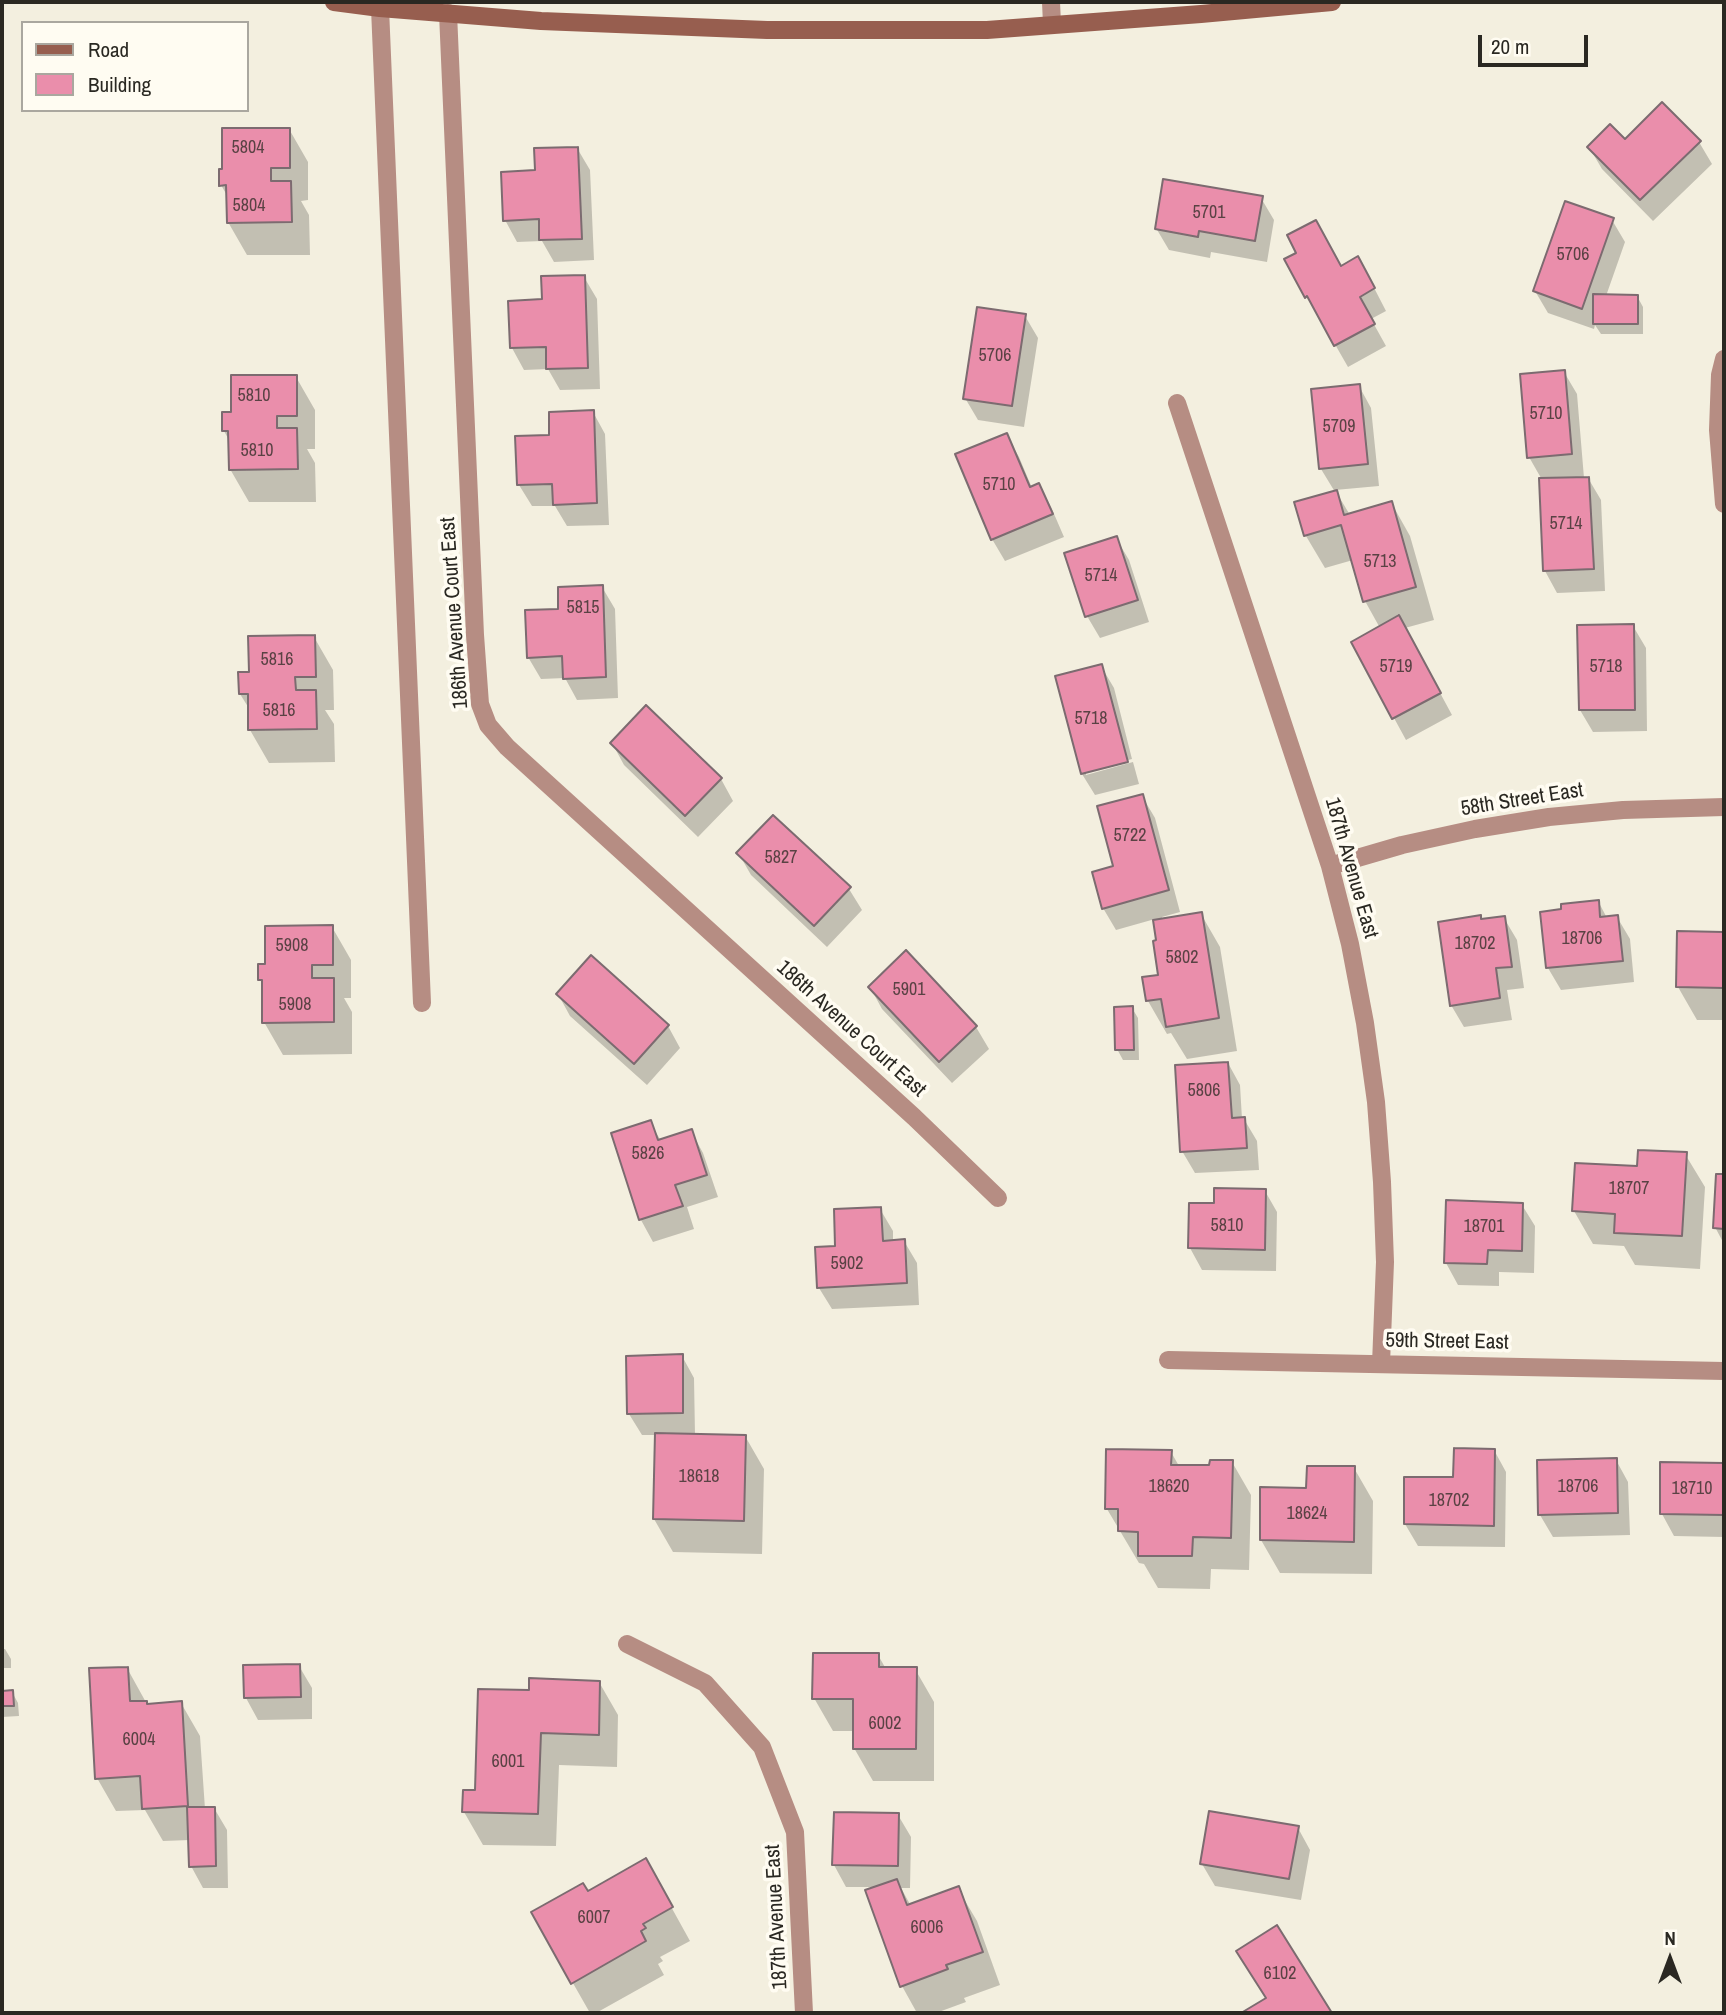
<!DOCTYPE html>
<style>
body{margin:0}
#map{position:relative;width:1726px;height:2015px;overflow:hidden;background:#f3efdf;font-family:"Archivo Narrow",sans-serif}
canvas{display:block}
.frame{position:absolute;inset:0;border:4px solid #2a2822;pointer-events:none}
.legend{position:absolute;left:21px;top:21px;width:228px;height:91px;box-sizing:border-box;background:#fffcf2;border:2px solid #aaa79f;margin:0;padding:9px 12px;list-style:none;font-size:21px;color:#2a2822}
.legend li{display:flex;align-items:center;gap:14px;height:35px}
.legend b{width:35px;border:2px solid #aaa79f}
.north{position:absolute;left:1635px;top:1924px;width:70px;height:70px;-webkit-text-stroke:5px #fffcf2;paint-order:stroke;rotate:0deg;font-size:19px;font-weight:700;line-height:28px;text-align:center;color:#2a2822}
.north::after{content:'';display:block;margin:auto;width:24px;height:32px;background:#2a2822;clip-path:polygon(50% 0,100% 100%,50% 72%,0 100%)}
.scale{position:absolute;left:1478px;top:35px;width:110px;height:32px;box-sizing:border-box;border:4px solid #2a2822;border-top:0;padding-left:9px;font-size:21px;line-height:24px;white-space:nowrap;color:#2a2822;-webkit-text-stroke:5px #fffcf2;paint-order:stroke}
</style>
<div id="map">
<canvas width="1726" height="2015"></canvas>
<div class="frame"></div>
<ul class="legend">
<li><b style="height:9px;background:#975e4f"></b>Road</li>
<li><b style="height:19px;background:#ea8eab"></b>Building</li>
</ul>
<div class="north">N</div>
<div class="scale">20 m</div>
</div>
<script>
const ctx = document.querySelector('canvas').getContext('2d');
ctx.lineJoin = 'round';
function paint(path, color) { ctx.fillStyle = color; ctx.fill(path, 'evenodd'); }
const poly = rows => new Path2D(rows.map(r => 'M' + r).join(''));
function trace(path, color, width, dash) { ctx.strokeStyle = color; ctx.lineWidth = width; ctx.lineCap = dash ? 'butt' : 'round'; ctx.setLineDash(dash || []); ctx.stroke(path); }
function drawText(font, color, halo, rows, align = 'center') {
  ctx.font = font + ' "Archivo Narrow",sans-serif'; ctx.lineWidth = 7; ctx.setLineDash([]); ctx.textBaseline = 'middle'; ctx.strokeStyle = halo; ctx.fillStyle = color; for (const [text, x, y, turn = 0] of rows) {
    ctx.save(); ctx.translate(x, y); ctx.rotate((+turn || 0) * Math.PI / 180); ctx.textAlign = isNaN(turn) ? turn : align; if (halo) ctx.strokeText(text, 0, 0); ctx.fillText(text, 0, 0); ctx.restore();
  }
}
const shadow = poly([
 [289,129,308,162,308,200,301,201,309,215,310,255,247,255,228,222,228,197,221,185],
 [1625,141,1699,142,1712,164,1653,221,1602,169,1589,147],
 [577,148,590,170,594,260,554,262,542,241,517,242,505,220,537,172],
 [1261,198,1274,220,1267,262,1211,252,1210,258,1169,250,1156,228],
 [1612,220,1625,242,1606,296,1637,296,1643,307,1643,334,1601,334,1595,325,1594,329,1548,313,1535,291],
 [1286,259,1370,280,1386,311,1371,319,1386,346,1348,367],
 [584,277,597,299,600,389,560,390,548,369,524,370,512,348,544,301],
 [1025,316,1038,338,1024,427,978,420,965,398],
 [1564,372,1577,394,1584,478,1588,478,1601,500,1605,591,1557,593,1545,571,1541,478,1529,457],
 [296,377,315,410,315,449,307,449,315,463,316,502,249,502,230,469,230,442,224,431,224,414,233,414],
 [1359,386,1371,408,1379,486,1335,490,1350,515,1392,504,1410,536,1434,620,1405,628,1452,715,1406,740,1394,718,1380,628,1365,601,1353,560,1325,568,1306,536,1335,492,1321,469],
 [593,412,605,434,609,525,567,526,555,506,532,506,519,485,551,437],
 [1006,435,1019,457,1032,488,1039,485,1051,507,1064,537,1005,561,992,539],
 [1116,538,1129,560,1149,622,1100,638,1087,616,1066,554],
 [602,587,615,609,618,698,577,700,565,678,541,679,528,657,560,610],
 [1633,626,1646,648,1647,731,1593,732,1580,710],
 [314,637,333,670,334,710,325,710,334,724,335,762,269,763,250,730,250,710,240,694,250,674],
 [1101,666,1114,688,1132,759,1086,771,1086,775,1133,762,1139,784,1095,795,1082,774],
 [612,743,721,779,733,801,698,837,624,765],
 [1142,796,1155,818,1180,912,1162,917,1163,920,1201,914,1220,947,1237,1051,1187,1059,1171,1033,1167,1034,1148,1001,1160,976,1158,942,1155,919,1116,930,1103,908,1115,867],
 [739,854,849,889,862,910,827,947,751,875],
 [1598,901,1607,918,1617,917,1630,939,1634,982,1561,990,1548,968,1542,913],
 [1504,918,1517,940,1524,988,1507,990,1512,1020,1464,1027,1451,1005,1482,921],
 [332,927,351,960,351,998,344,998,352,1012,352,1054,283,1055,264,1022,264,986,260,980,267,966],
 [1679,932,1724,934,1724,1020,1697,1020,1678,987],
 [906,953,976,1027,989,1049,952,1083,882,1009,870,987],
 [558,994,668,1026,680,1048,647,1085,570,1016],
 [1132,1008,1138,1018,1139,1060,1123,1060,1117,1049],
 [1228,1063,1240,1085,1242,1119,1244,1119,1257,1141,1259,1170,1195,1173,1182,1151],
 [650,1122,661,1141,691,1131,703,1153,718,1197,687,1207,694,1229,653,1242,641,1220,613,1134],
 [1685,1154,1705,1187,1700,1269,1635,1265,1624,1246,1593,1244,1574,1211,1639,1168],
 [1718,1175,1724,1176,1724,1244,1715,1227],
 [1265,1191,1277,1212,1276,1271,1202,1270,1190,1248,1216,1205],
 [1522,1205,1535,1226,1534,1273,1499,1272,1499,1286,1458,1285,1446,1263],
 [880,1209,893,1231,893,1242,904,1241,917,1263,919,1305,832,1309,819,1288,837,1248],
 [682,1356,694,1378,695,1435,745,1436,764,1469,762,1554,673,1552,654,1519,656,1435,642,1435,629,1414],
 [1494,1450,1506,1472,1505,1547,1418,1546,1405,1524,1455,1479],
 [1171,1452,1179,1466,1211,1467,1232,1462,1251,1495,1249,1570,1211,1569,1210,1589,1158,1588,1144,1564,1139,1563,1107,1509],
 [1616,1460,1628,1482,1630,1535,1553,1537,1540,1515],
 [1662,1464,1724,1465,1724,1537,1674,1536,1662,1514],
 [1354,1468,1373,1501,1372,1574,1280,1573,1261,1540],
 [2,1649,5,1649,11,1659,11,1668,2,1668],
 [878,1655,886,1669,915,1669,934,1702,934,1781,873,1781,854,1748,855,1731,833,1731,814,1698],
 [299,1666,312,1688,312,1719,258,1720,246,1698],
 [127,1668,148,1706,181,1703,200,1736,205,1809,214,1808,227,1830,228,1888,203,1888,191,1866,190,1840,163,1841,145,1810,116,1811,97,1778],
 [599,1682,618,1715,617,1767,559,1765,556,1846,483,1845,464,1812,477,1792,530,1692],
 [2,1692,12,1692,18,1703,19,1716,2,1717],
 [898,1815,911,1837,910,1888,901,1888,911,1906,958,1889,977,1921,1000,1985,964,1998,966,2002,936,2013,917,2013,902,1986,877,1887,846,1887,834,1865],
 [1298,1828,1310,1850,1301,1900,1215,1886,1202,1864],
 [587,1893,664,1894,690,1941,660,1957,663,1961,658,1964,664,1975,596,2013,590,2013,533,1913]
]);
const building = poly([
 [1662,102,1701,141,1640,200,1587,147,1610,124,1625,139,1662,102],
 [222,128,290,128,290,168,271,168,271,181,291,181,292,222,227,223,226,185,219,186,219,169,222,169,222,128],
 [578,147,582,239,539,240,539,219,503,221,501,172,535,170,534,148,578,147],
 [1163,179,1263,196,1255,241,1199,231,1198,237,1155,229,1163,179],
 [1565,201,1614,218,1582,309,1533,291,1565,201],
 [1316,220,1341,266,1358,256,1375,288,1360,297,1375,324,1334,346,1307,296,1305,298,1284,259,1296,253,1287,235,1316,220],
 [585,275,588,368,546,369,546,347,510,348,508,301,542,299,541,276,585,275],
 [1593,294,1638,295,1638,324,1593,324,1593,294],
 [977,307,1026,314,1012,406,963,399,977,307],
 [1565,370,1572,454,1527,458,1520,374,1565,370],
 [231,375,297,375,297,416,277,416,277,428,297,428,298,469,229,470,228,431,222,431,222,412,231,412,231,375],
 [1360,384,1368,464,1319,469,1311,389,1360,384],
 [594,410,597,503,553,505,552,484,517,485,515,436,549,435,549,412,594,410],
 [1007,433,1030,487,1039,483,1053,514,991,540,955,454,1007,433],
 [1589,477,1594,569,1543,571,1539,478,1589,477],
 [1337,490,1344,515,1392,501,1416,587,1363,602,1341,525,1304,536,1294,502,1337,490],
 [1117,536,1138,600,1085,617,1064,553,1117,536],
 [603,585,606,677,563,679,562,656,527,658,525,610,558,609,558,587,603,585],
 [1399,615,1441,693,1392,719,1351,642,1399,615],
 [1634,624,1635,710,1579,710,1577,625,1634,624],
 [315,635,316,677,295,677,296,690,316,690,317,729,248,730,248,694,239,694,238,672,249,672,248,636,315,635],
 [1102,664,1128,762,1081,774,1055,676,1102,664],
 [646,705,722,778,685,816,610,743,646,705],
 [1143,794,1169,890,1102,909,1092,872,1113,866,1097,806,1143,794],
 [773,815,851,887,814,926,736,853,773,815],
 [1599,900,1600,917,1618,915,1623,961,1546,968,1540,912,1561,909,1561,904,1599,900],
 [1202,912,1219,1018,1166,1027,1161,999,1146,1001,1142,977,1158,975,1153,941,1156,940,1153,920,1202,912],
 [1481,915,1481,919,1505,916,1512,967,1496,968,1500,998,1450,1006,1438,922,1481,915],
 [333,925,333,965,312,965,312,978,334,978,334,1022,262,1023,262,980,258,980,258,964,265,964,265,926,333,925],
 [1677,931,1724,932,1724,988,1676,987,1677,931],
 [906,950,977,1026,939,1062,868,987,906,950],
 [591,955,669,1025,634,1064,556,994,591,955],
 [1133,1006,1134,1050,1115,1050,1114,1007,1133,1006],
 [1228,1062,1232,1118,1245,1117,1247,1148,1180,1152,1175,1065,1228,1062],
 [651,1120,658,1140,692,1129,707,1175,675,1185,683,1206,639,1220,611,1133,651,1120],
 [1638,1150,1687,1152,1682,1236,1614,1233,1615,1214,1572,1211,1575,1163,1637,1166,1638,1150],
 [1716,1174,1724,1174,1724,1229,1713,1228,1716,1174],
 [1214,1188,1266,1189,1265,1250,1188,1248,1189,1203,1214,1203,1214,1188],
 [1446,1200,1523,1203,1522,1251,1488,1250,1487,1264,1444,1263,1446,1200],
 [881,1207,883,1241,905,1239,907,1283,817,1288,815,1247,835,1246,834,1209,881,1207],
 [683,1354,683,1413,627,1414,626,1356,683,1354],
 [655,1433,746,1435,744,1521,653,1519,655,1433],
 [1454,1448,1495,1449,1494,1526,1404,1524,1404,1477,1453,1477,1454,1448],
 [1106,1449,1172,1450,1171,1465,1209,1465,1210,1460,1233,1460,1231,1538,1193,1537,1192,1556,1138,1556,1138,1532,1118,1531,1118,1509,1105,1509,1106,1449],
 [1617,1458,1618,1513,1538,1515,1537,1460,1617,1458],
 [1660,1462,1724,1463,1724,1515,1660,1514,1660,1462],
 [1307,1466,1355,1466,1354,1542,1260,1540,1260,1487,1306,1488,1307,1466],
 [813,1653,879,1653,879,1667,917,1667,916,1749,853,1749,853,1699,812,1699,813,1653],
 [300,1664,301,1697,244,1698,243,1665,300,1664],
 [128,1667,130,1701,147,1701,147,1704,182,1701,188,1806,142,1809,140,1776,95,1779,89,1668,128,1667],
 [529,1678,600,1681,599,1735,541,1733,538,1814,462,1812,463,1790,475,1790,478,1689,529,1690,529,1678],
 [13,1690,14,1706,2,1706,2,1691,13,1690],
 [187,1807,215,1807,216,1866,189,1867,187,1807],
 [1209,1811,1299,1826,1289,1879,1200,1864,1209,1811],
 [834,1812,899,1813,898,1866,832,1865,834,1812],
 [646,1858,673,1907,643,1924,646,1928,641,1931,646,1941,571,1984,531,1912,583,1883,588,1891,646,1858],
 [897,1879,907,1905,959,1886,983,1952,946,1965,948,1969,900,1987,865,1890,897,1879],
 [1277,1925,1332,2013,1241,2013,1266,1998,1236,1951,1277,1925]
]);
const street = poly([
 [1051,2,1052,24],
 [380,8,422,1003],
 [448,13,475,635,480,704,488,725,507,747,914,1117,998,1198],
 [1724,359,1720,375,1718,430,1724,504],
 [1177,403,1330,866,1350,944,1365,1023,1376,1102,1382,1182,1385,1262,1381,1364],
 [1330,866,1402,845,1475,829,1549,817,1623,810,1724,807],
 [1168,1360,1724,1371],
 [627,1644,705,1683,762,1747,795,1832,804,2013]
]);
const secondary = poly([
 [334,2,380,8,541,21,767,30,987,30,1201,14,1332,2]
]);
const numberNames = [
 ["5804",248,148],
 ["5804",249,206],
 ["5701",1209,213],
 ["5706",1573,255],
 ["5706",995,356],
 ["5810",254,396],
 ["5710",1546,414],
 ["5709",1339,427],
 ["5810",257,451],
 ["5710",999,485],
 ["5714",1566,524],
 ["5713",1380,562],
 ["5714",1101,576],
 ["5815",583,608],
 ["5816",277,660],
 ["5719",1396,667],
 ["5718",1606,667],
 ["5816",279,711],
 ["5718",1091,719],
 ["5722",1130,836],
 ["5827",781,858],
 ["18706",1582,939],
 ["18702",1475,944],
 ["5908",292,946],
 ["5802",1182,958],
 ["5901",909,990],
 ["5908",295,1005],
 ["5806",1204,1091],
 ["5826",648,1154],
 ["18707",1629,1189],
 ["5810",1227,1226],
 ["18701",1484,1227],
 ["5902",847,1264],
 ["18618",699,1477],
 ["18620",1169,1487],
 ["18706",1578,1487],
 ["18710",1692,1489],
 ["18702",1449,1501],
 ["18624",1307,1514],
 ["6002",885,1724],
 ["6004",139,1740],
 ["6001",508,1762],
 ["6007",594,1918],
 ["6006",927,1928],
 ["6102",1280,1974]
];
const streetNames = [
 ["186th Avenue Court East",455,613,-94],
 ["58th Street East",1522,800,-9],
 ["187th Avenue East",1351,868,74],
 ["186th Avenue Court East",851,1029,42],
 ["59th Street East",1447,1342,1],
 ["187th Avenue East",777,1917,-93]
];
paint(shadow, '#0003');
paint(building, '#ea8eab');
trace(building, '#7c6b70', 2);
trace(street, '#b68d83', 18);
trace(secondary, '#975e4f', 18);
drawText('18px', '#5a4244', null, numberNames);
drawText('21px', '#2a2822', '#fffcf2', streetNames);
</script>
